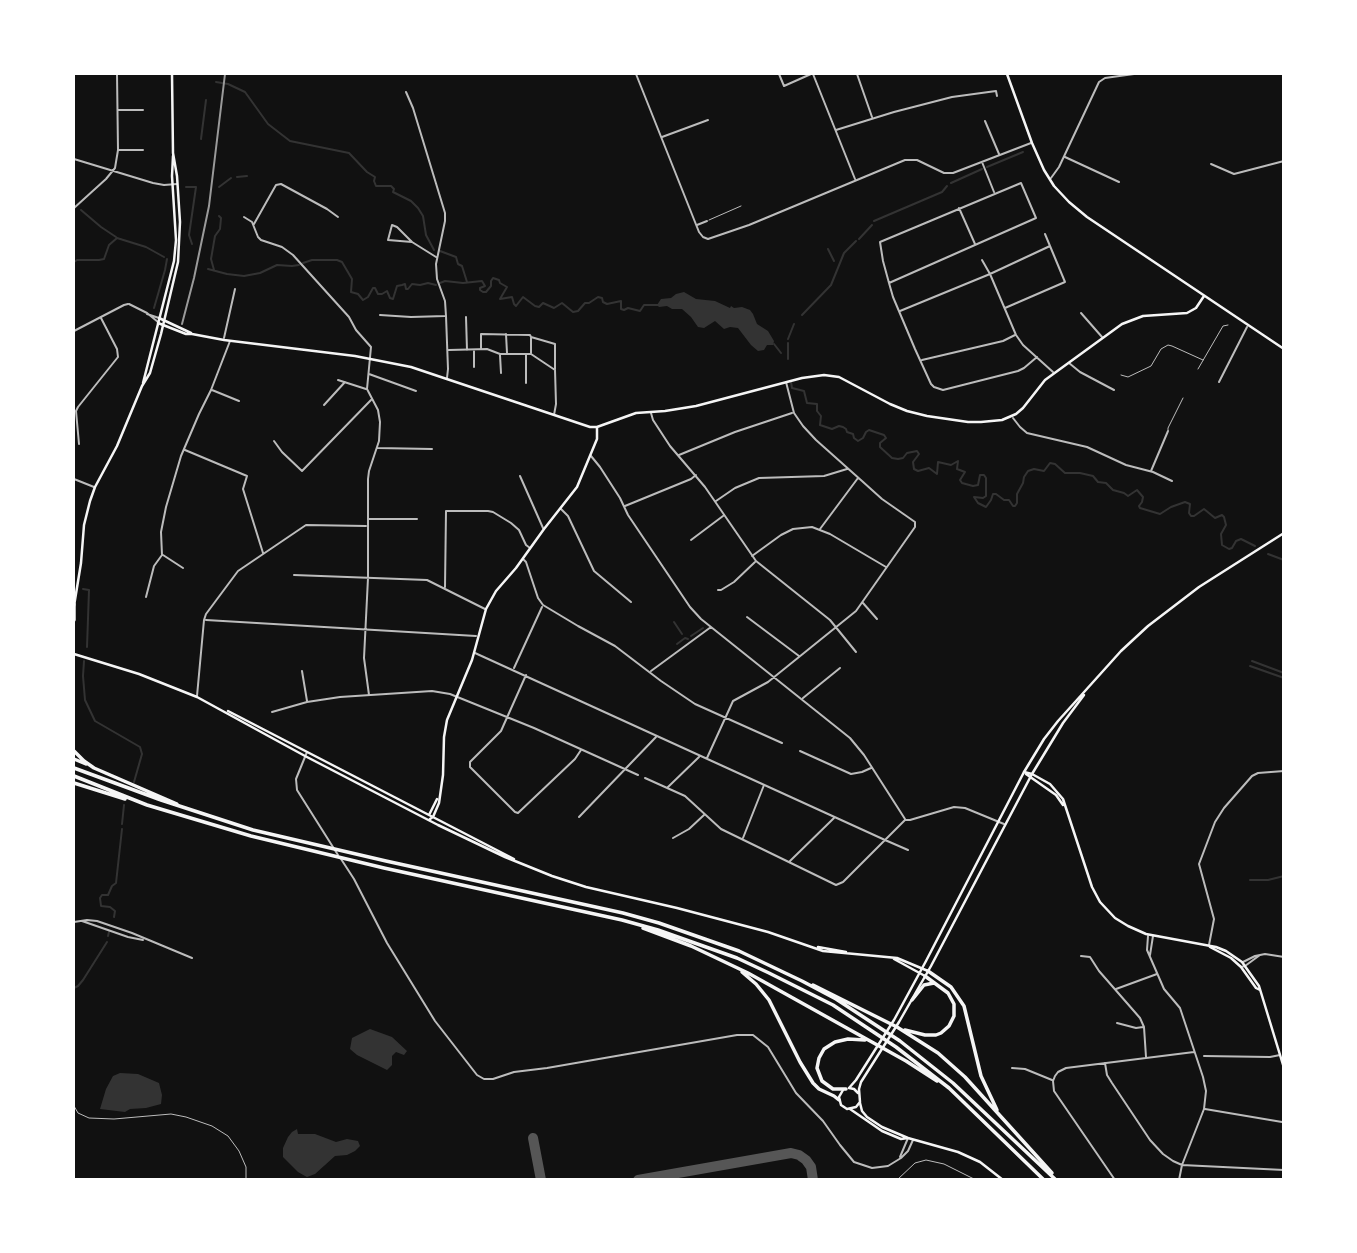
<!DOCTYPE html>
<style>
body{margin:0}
#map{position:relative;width:1357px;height:1253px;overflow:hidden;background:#111;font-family:Ubuntu,sans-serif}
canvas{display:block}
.frame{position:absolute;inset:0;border:75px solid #fff;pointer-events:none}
</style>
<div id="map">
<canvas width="1357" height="1253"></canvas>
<div class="frame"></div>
</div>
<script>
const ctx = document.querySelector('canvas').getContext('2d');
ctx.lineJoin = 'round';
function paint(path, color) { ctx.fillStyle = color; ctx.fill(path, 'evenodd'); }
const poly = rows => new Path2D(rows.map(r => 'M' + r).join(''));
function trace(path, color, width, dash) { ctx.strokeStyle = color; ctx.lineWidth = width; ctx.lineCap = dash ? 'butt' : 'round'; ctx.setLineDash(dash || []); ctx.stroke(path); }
const water = poly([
 [684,292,696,299,715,301,730,308,731,306,734,308,742,307,750,310,753,314,757,324,768,331,774,341,773,345,767,345,764,350,758,351,751,345,738,328,730,327,724,329,715,321,704,328,698,327,691,317,682,309,672,309,667,306,659,307,657,305,661,299,671,298,676,294],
 [370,1029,392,1037,407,1051,404,1055,396,1052,392,1056,392,1065,387,1070,357,1055,350,1049,352,1038],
 [120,1073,138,1074,159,1083,162,1095,161,1104,146,1108,130,1109,125,1112,100,1109,106,1089,113,1076],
 [297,1129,298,1134,315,1134,336,1142,347,1139,358,1141,360,1146,355,1151,347,1155,335,1156,315,1174,307,1177,305,1176,298,1172,283,1157,283,1148,288,1137,292,1132]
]);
const stream = poly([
 [216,82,228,84,245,92,268,124,290,141,349,153,367,172,375,177,374,181,376,186,391,186,394,189,393,192,411,201,418,208,423,216,426,235,434,250],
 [201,139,206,100],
 [987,167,1023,152],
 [237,177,247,176],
 [951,183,982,169],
 [186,187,196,187,189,235,192,244],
 [219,187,231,178],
 [81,210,101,227,116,237],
 [874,221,942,192,947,186],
 [859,239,872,225],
 [828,249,834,261],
 [440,251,456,257,458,264,462,266,467,282],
 [74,262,77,260,99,260,104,259,109,245,117,238,146,247,164,257],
 [303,263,312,260,337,260,342,262,352,279,351,292,358,294,363,300,368,297,373,288,375,288,378,294,382,294,387,291,390,298,393,299,397,286,402,285,405,284,406,289,408,289,412,284,420,285,428,283,436,285],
 [208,269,227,274,244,276,260,273,277,265,292,266,299,265],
 [214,270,211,259,215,236,220,229,221,218,219,216],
 [440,283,445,281,463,283,482,281,485,286,480,288,480,290,483,292,486,292,491,286,491,281,493,278,499,280,500,283,507,287,500,299,512,297,514,304,516,306,523,297,535,306,539,307,543,303,554,308,562,303,573,312,578,311,585,303,589,303,598,297,602,298,603,302,607,304,621,301,621,309,624,310,628,308,640,311,644,305,659,305],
 [154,308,165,270,167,259],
 [802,315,831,285,844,253,856,241],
 [788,339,794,324],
 [788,343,788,359],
 [774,344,781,353],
 [791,382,792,388,804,391,807,403,817,404,817,411,821,416,820,425,832,429,839,426,843,427,846,429,847,432,853,434,854,438,858,441,863,438,866,432,869,430,884,435,886,438,880,443,880,447,892,458,898,459,903,458,907,453,917,451,919,454,913,462,914,469,918,471,929,468,937,474,938,462,951,465,958,461,957,469,965,472,960,480,962,483,973,486,978,485,980,475,984,475,986,478,986,496,983,498,974,497,978,503,986,507,991,500,993,494,996,494,1004,500,1009,500,1013,506,1015,506,1017,503,1017,494,1023,483,1024,477,1028,471,1034,469,1044,471,1050,463,1055,464,1065,473,1080,473,1093,476,1098,482,1106,483,1113,490,1124,493,1128,496,1137,490,1143,497,1142,502,1139,506,1140,508,1160,514,1171,507,1185,502,1190,504,1189,513,1191,516,1194,516,1204,509,1215,518,1222,515,1224,517,1226,525,1221,534,1222,545,1229,549,1232,548,1236,541,1241,539,1255,546],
 [1268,554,1284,560],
 [83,589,89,590,87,647],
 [674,622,682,634],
 [691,636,703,628],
 [677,644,685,638,688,639],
 [84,661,83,676,85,700,95,721,140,747,142,754,134,782],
 [1252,661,1284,673],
 [1250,666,1284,678],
 [122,824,124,805],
 [1250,880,1268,880,1284,876],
 [114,917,115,911,110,907,101,906,100,898,102,895,108,895,112,886,116,883,122,829],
 [108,936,109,932],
 [74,988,78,986,83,980,107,942]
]);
const taxiway = poly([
 [533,1138,541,1180],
 [638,1180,791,1153,799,1155,806,1160,811,1167,813,1180]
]);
const service = poly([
 [709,220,741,206],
 [1198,369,1223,326,1228,325],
 [1121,375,1128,377,1151,366,1161,349,1168,345,1172,346,1203,360],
 [1168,430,1168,428,1183,398],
 [74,1106,78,1113,89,1118,114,1119,171,1114,186,1117,212,1126,228,1136,239,1151,246,1167,246,1180],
 [897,1180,915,1163,926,1160,944,1164,976,1180]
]);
const minor = poly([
 [636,74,699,232,703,237,708,239,749,225,905,160,917,160,944,173,953,173,1031,143],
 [779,74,784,86,811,74],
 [813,74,855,179],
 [857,74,872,117],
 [406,92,413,108,445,213,445,221,436,264,437,279,445,301,446,316,448,369,447,378],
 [118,110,143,110],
 [985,121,999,154],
 [836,130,894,112,952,97,996,91,997,96],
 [662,137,708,120],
 [119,150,143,150],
 [1065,157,1119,182],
 [74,159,153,183,164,185,177,184],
 [982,162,994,192],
 [1211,164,1234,174,1284,161],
 [1051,178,1059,167,1099,82,1105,78,1134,74],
 [74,208,106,179,115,168,118,150,117,74],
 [959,208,975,244],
 [244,217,252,222,258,237,261,240,282,247,293,255,349,317,356,330,371,347,367,389,378,410,380,422,379,441,369,471,368,479,368,578,364,658,369,695],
 [254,224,276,185,281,184,327,209,338,217],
 [697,225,707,221],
 [412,242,388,240,392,225,397,227,412,242,436,257],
 [982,260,990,274,1016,335,1023,345,1053,372],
 [889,283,1036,218,1021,183,880,242,883,261,889,283,893,297,915,349,931,384,934,387,943,390,1018,371,1024,368,1037,357],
 [1005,308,1065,282,1045,234],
 [900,311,990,274,1050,246],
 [1081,313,1102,337],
 [380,315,411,317,445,316],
 [466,317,467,350],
 [74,331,124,305,128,304],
 [506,334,507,353],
 [224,338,235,289],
 [481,348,481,334,530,335,531,337,555,344,555,369],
 [449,350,487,349,500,354,531,354,555,370,556,404,554,415],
 [474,351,474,367],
 [531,353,531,338],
 [500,355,501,373],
 [526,355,526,383],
 [922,360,1003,341,1015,335],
 [1069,363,1080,372,1114,390],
 [369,374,416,391],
 [338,380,366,389],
 [1219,382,1247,327],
 [212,390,239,401],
 [324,405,345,382],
 [651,413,653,420,670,446,705,487,756,561,830,620,856,652],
 [1013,418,1020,427,1027,433,1087,447,1126,465,1153,472,1172,481],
 [274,441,282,452,302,471,371,400],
 [79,444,76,411,78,407,118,357,117,349,101,318],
 [378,448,432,449],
 [185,450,247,476,243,489,263,553],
 [679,455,735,432,792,413],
 [591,456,600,467,620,498,628,515,690,607,701,619,850,738,864,755,905,819],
 [1151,471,1168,431],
 [520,476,543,528],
 [74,479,94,487],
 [716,501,735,488,759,478,824,476,847,469],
 [625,506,691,479,696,475],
 [561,509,568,516,594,571,631,602],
 [369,519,417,519],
 [820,529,858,478],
 [691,540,723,516],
 [163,555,183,568],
 [752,556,781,535,793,529,812,527,830,534,886,567],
 [523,559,526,562,538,598,543,605,578,626,615,646,661,681,695,704,782,743],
 [294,575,427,580,485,609],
 [445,587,446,511,488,511,493,512,511,523,519,530,526,545,530,548],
 [718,590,721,590,734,582,755,562],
 [146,597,154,566,162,555,161,532,166,507,181,456,199,414,211,390,230,341],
 [863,603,877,619],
 [747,617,799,656],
 [206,620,476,636],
 [475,653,885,840,905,820,910,820,954,807,965,808,1004,824],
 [514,668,542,607],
 [302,671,307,701],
 [651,671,711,627],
 [526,675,501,731,470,762,470,767,515,812,518,813,575,759,581,750],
 [197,696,204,620,206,614,238,571,306,525,366,526],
 [803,698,840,668],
 [272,712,307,702,340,697,432,691,450,694,534,728,638,775],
 [800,751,851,774,862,772,871,768],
 [307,752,296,779,297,790,338,855],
 [707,758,733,701,768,682,856,611,915,527,915,522,882,499,862,481,816,440,803,426,794,413,786,382],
 [645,778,685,796,721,829,836,885,843,882,885,840,908,850],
 [668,787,699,757],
 [579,817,656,737],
 [673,838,689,829,704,815],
 [743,838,764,785],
 [341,859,354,879,387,943,435,1021,477,1075,484,1079,493,1079,514,1072,547,1068,737,1035,753,1035,768,1047,796,1093,823,1121,840,1145,854,1162,872,1168,888,1166,901,1158,908,1151,913,1140],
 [790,861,834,818],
 [82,921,128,937,143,940],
 [74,922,87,920,97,921,132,933,192,958],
 [1148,936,1147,950,1164,989,1180,1008,1203,1077,1206,1091,1204,1109,1182,1165,1179,1180],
 [1209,945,1214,919,1199,864,1215,822,1224,808,1252,776,1258,773,1284,771],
 [1150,955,1153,936],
 [1081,956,1090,957,1099,971,1140,1018,1144,1027,1146,1057],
 [1243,962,1255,956,1265,954,1284,957],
 [1241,967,1245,966,1260,955],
 [1116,989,1157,974],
 [1117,1023,1136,1028,1143,1027],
 [1204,1056,1270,1057,1280,1055],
 [1105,1063,1107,1075,1112,1083,1150,1140,1163,1154,1173,1161,1182,1165,1284,1170],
 [1012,1068,1025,1069,1052,1080],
 [1205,1109,1282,1122],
 [900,1157,908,1138],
 [1115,1180,1054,1091,1053,1081,1055,1076,1058,1072,1066,1068,1194,1052]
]);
const tertiary = poly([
 [129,304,147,313,158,322],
 [147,314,159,318]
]);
const secondary = poly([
 [1007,74,1032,143,1044,170,1054,186,1069,202,1087,217,1284,349],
 [159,318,191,333],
 [158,323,186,334,192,334,224,340,355,356,411,367,590,427,597,427,636,413,665,411,696,406,802,378,824,375,839,377,890,404,907,411,927,416,968,422,981,422,1002,420,1016,414,1023,408,1045,380,1122,324,1143,316,1187,313,1196,308,1204,296],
 [74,654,139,674,197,697,305,756,438,825,505,857,552,876,586,887,677,908,768,932,823,951,897,958,928,971],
 [228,711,514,859],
 [1024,772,1032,774,1050,784,1063,799,1092,887,1100,902,1115,918,1128,926,1146,934,1216,947,1226,951,1242,962,1259,986,1284,1068],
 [1026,774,1056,795,1063,805],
 [429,815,437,799],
 [430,819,433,817,439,803,443,775,444,737,447,720,472,660,486,609,496,591,516,568,544,529,577,487,597,439,597,427],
 [818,947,846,952],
 [1210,947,1231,958,1241,967,1256,988,1260,990],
 [894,959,925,976],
 [860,1103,862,1111,867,1117,882,1127,908,1138],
 [850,1109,882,1131,901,1139,908,1138,958,1152,980,1162,1003,1180]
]);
const primary = poly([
 [143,383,174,261,176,240,172,176,173,156],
 [74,606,81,563,84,525,90,501,95,487,117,446,142,386,150,373,161,334,178,262,180,222,177,176,173,153,172,74],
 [849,1088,856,1080,894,1020,926,961,1024,772,1044,739,1058,721,1121,651,1148,626,1199,587,1284,533],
 [849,1088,854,1089,858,1093],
 [843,1090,839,1097,841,1105,847,1109,856,1107,860,1102,859,1089,861,1082,899,1022,931,966,1032,774,1063,723,1084,695]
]);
const motorway = poly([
 [74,620,74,604],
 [74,751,84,761,94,768,177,804],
 [74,759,86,764],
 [74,768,161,800,253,830,386,861,623,913,659,923,739,951,802,981,836,999,900,1041,953,1083,1056,1180],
 [74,776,147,805,251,836,384,868,622,920,658,930,737,958,769,973,833,1005,896,1047,949,1088,1044,1180],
 [74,783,125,799],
 [643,928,691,946,748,973,906,1061,937,1081],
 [928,971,951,987,964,1006,981,1076,997,1110],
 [742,972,756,984,769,1000,800,1062,813,1083,819,1089,834,1096,839,1100],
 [813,985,897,1027,938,1053,965,1077,1052,1173],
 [912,1000,924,985,934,983],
 [905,1030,925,1035,936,1035,941,1033,949,1026,954,1016,954,1004,948,993,925,976],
 [846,1089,833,1089,822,1081,817,1068,819,1058,824,1049,835,1042,848,1039,865,1040]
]);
const rail = poly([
 [182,324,194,278,209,206,225,74]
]);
paint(water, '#333');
trace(stream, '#333', 2);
trace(taxiway, '#565656', 10);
trace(service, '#bcbcbc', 1);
trace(minor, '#bcbcbc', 2);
trace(tertiary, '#bcbcbc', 2);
trace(secondary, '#f5f5f5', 2.5);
trace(primary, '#f5f5f5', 2.5);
trace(motorway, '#f5f5f5', 3.5);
trace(rail, '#9a9a9a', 2);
</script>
